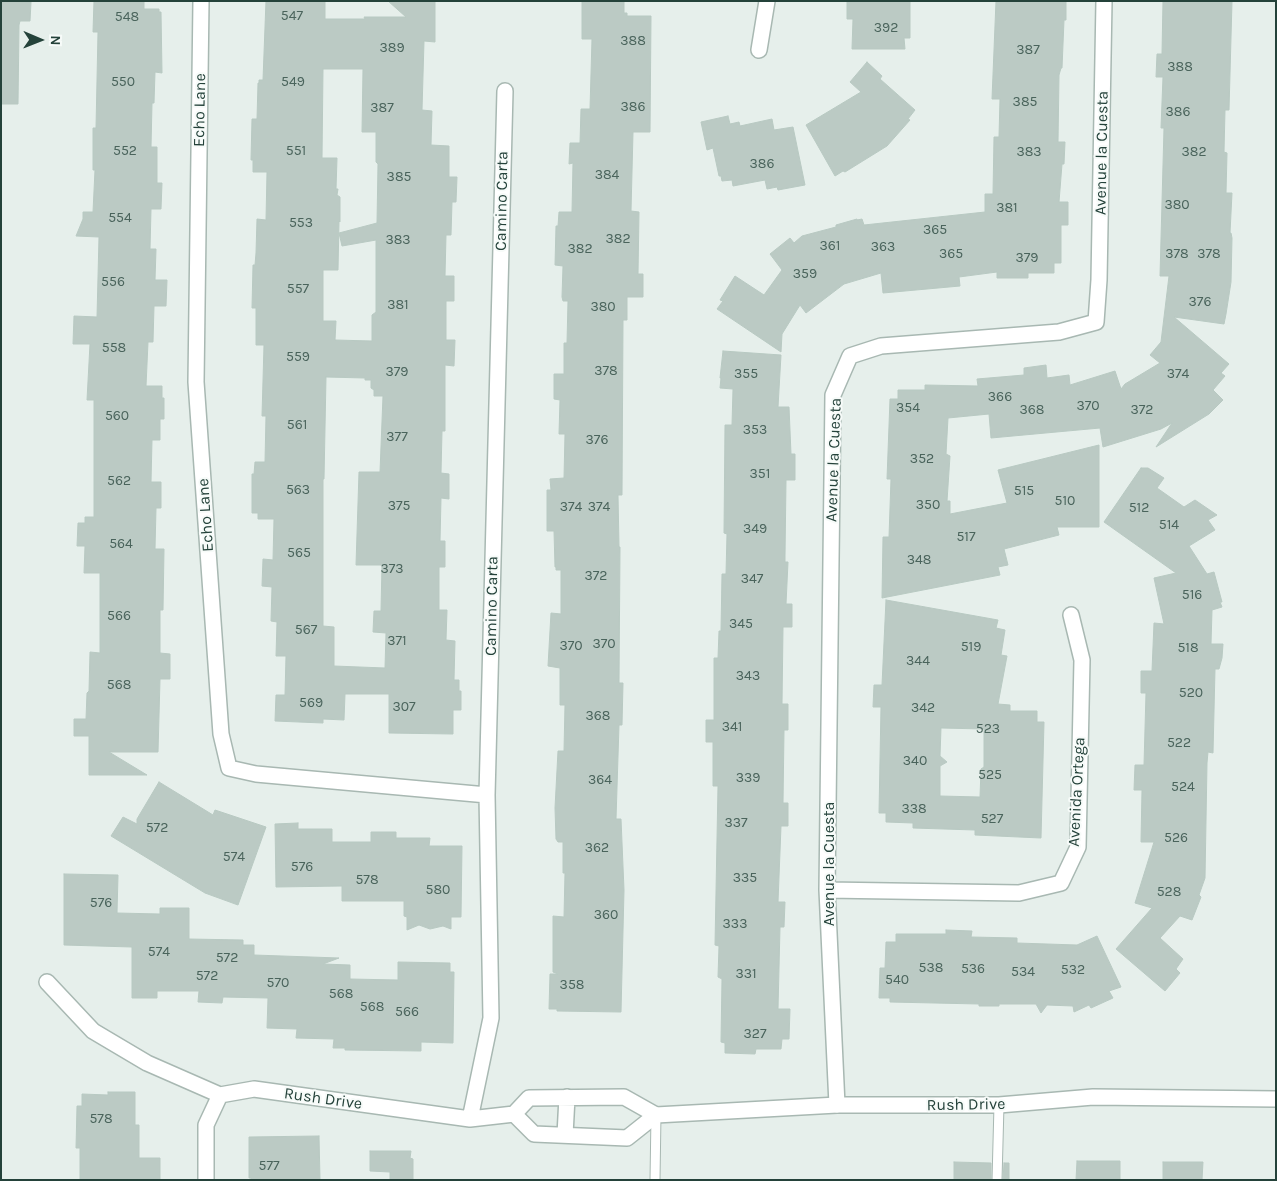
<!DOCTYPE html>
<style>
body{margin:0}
#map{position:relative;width:1277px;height:1181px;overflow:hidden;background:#e6efeb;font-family:Karla,sans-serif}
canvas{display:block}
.frame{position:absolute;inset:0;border:2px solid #24423a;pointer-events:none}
.north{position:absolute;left:15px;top:15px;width:50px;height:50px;-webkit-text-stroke:4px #f7fbf9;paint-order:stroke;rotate:91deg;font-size:14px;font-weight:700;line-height:20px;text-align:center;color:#24423a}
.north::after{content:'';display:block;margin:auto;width:18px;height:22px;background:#24423a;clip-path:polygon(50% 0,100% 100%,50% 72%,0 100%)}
</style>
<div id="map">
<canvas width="1277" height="1181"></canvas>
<div class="frame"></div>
<div class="north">N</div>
</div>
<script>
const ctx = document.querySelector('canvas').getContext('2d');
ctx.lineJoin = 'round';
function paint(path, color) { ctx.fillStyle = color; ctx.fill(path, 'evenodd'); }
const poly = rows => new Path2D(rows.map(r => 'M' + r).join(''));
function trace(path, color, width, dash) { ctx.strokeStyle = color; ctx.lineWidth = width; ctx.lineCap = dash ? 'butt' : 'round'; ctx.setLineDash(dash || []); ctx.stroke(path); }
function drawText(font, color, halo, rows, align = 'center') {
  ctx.font = font + ' Karla,sans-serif'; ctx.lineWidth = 4; ctx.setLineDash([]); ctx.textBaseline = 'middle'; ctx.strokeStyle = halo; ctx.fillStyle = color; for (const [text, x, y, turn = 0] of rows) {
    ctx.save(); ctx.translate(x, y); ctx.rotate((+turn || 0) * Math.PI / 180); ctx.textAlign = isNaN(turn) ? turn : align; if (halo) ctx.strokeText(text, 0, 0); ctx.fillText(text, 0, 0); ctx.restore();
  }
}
const building = poly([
 [1,1,31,2,30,21,20,21,19,25,18,104,1,104,1,1],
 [94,1,144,1,144,9,159,9,159,12,161,12,162,73,155,72,154,103,152,103,151,147,157,147,157,183,162,183,161,209,151,209,150,249,156,249,155,280,167,280,166,306,154,306,153,342,148,342,146,386,162,386,162,398,164,398,164,419,160,419,160,440,152,440,151,482,161,482,161,508,156,508,155,549,164,549,163,610,160,610,160,653,170,654,170,679,160,679,158,752,109,752,147,775,89,775,89,736,74,736,74,719,86,719,87,693,89,691,90,652,100,653,100,573,84,573,85,546,77,546,78,523,85,523,85,517,94,517,94,400,87,400,90,344,73,344,74,316,97,317,99,237,76,236,83,219,83,212,93,212,95,170,93,170,93,128,96,128,98,32,93,32,94,1],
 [266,1,325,1,325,19,365,19,364,17,406,17,388,1,435,1,435,42,424,41,422,110,432,111,431,145,449,146,449,177,457,177,456,202,452,202,451,235,446,235,445,276,454,276,454,301,446,301,446,340,455,340,454,366,445,365,445,431,442,431,441,473,449,474,449,499,441,498,440,541,445,541,445,567,439,567,439,610,447,610,446,640,455,641,454,680,459,680,459,691,461,691,461,710,453,710,453,734,389,733,389,694,345,694,344,720,323,719,323,723,275,721,276,695,285,695,286,656,276,656,277,622,271,621,272,587,262,586,263,559,273,560,274,519,258,519,258,513,252,513,252,474,254,474,255,462,265,462,266,416,262,416,264,345,256,345,256,308,252,308,253,265,255,265,256,253,257,219,266,220,267,172,253,172,253,160,251,160,252,119,257,119,258,83,259,83,259,80,263,80,266,1],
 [323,69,363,69,362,132,376,132,376,162,378,164,377,223,339,233,342,246,376,240,376,312,372,315,372,341,335,340,336,321,323,321,323,270,338,270,339,221,340,222,340,197,337,195,338,189,336,189,337,158,322,158,323,69],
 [326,377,365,378,365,380,371,380,371,388,374,390,374,396,383,396,380,472,359,472,356,565,382,565,381,611,374,611,373,632,386,633,385,668,334,666,334,627,323,626,323,479,324,479,326,377],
 [582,1,624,1,624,13,627,13,627,16,651,16,650,132,633,132,631,211,639,212,638,274,643,274,643,297,627,297,627,320,623,320,622,495,618,495,619,547,620,547,619,683,623,683,622,725,619,725,616,819,621,819,624,890,621,1012,557,1011,557,1009,549,1009,550,974,558,974,553,972,553,916,564,917,565,873,563,873,563,842,558,842,556,839,555,808,558,751,564,751,565,705,560,705,560,668,548,666,551,613,561,614,561,570,556,570,556,567,555,567,554,531,547,531,547,490,551,490,550,479,564,478,565,434,559,434,560,400,554,399,554,374,564,374,564,343,567,343,568,301,563,301,562,297,563,266,555,265,556,226,558,226,559,212,572,212,573,163,569,164,570,143,580,143,581,109,590,109,592,39,582,39,582,1],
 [847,1,910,1,910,38,904,38,905,49,852,49,853,19,847,19,847,1],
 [996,1,1066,1,1066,20,1064,20,1062,68,1061,68,1059,75,1058,142,1065,142,1064,164,1062,164,1059,202,1068,202,1068,225,1061,225,1061,263,1054,263,1054,273,1028,273,1028,278,997,278,997,272,959,277,960,286,883,293,881,273,844,284,806,313,800,305,782,334,781,352,717,309,723,301,720,300,735,276,764,295,782,270,770,254,790,238,794,243,802,236,836,227,836,225,857,219,857,220,862,219,864,225,985,212,985,194,993,194,994,137,999,137,1000,99,992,99,996,1],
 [1163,1,1232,1,1229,110,1225,110,1224,152,1227,153,1226,193,1232,193,1230,233,1231,233,1232,238,1231,282,1226,314,1224,324,1174,317,1229,364,1221,373,1225,376,1213,390,1223,400,1209,414,1156,447,1172,423,1161,429,1103,447,1100,428,991,438,989,414,948,418,946,454,950,456,947,501,950,501,950,514,1007,503,998,470,1099,445,1099,527,1057,527,1059,535,1004,549,1008,565,998,567,1000,575,882,598,883,537,889,537,891,479,887,479,890,399,898,399,898,390,925,390,925,385,978,386,977,379,1024,375,1024,368,1046,365,1047,378,1069,375,1070,385,1115,371,1121,389,1125,384,1160,363,1150,355,1161,342,1169,276,1160,276,1164,128,1161,128,1163,77,1156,77,1157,54,1162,54,1163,1],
 [867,62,882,76,880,79,915,110,908,119,910,120,887,146,845,172,843,171,835,176,806,125,861,92,850,82,867,62],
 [728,116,730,124,739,122,740,126,772,119,774,130,793,127,805,185,778,190,777,187,767,189,765,180,733,186,732,180,722,181,721,176,719,176,713,148,707,150,701,122,728,116],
 [723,351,781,355,778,407,789,407,791,454,795,454,795,480,786,480,785,556,785,562,788,562,786,604,792,604,792,627,783,627,782,704,788,704,788,730,784,730,783,803,788,803,788,826,781,826,778,902,785,902,784,927,780,927,778,1009,790,1009,789,1039,782,1039,781,1049,756,1049,755,1054,725,1053,725,1043,721,1042,722,979,718,977,719,946,715,945,718,786,713,786,713,742,706,742,706,720,714,720,714,658,718,658,719,631,721,631,722,574,726,574,727,534,724,533,725,425,732,425,733,389,720,388,721,378,720,378,723,351],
 [1141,468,1148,468,1164,478,1157,488,1184,507,1195,500,1217,515,1208,520,1215,530,1189,546,1207,574,1214,572,1222,602,1220,602,1222,607,1212,610,1211,644,1223,644,1222,658,1219,669,1215,669,1213,753,1208,752,1207,763,1205,878,1199,895,1201,897,1192,920,1180,916,1160,938,1183,959,1176,969,1180,973,1165,991,1116,949,1152,908,1135,903,1154,842,1141,842,1142,790,1134,790,1135,765,1144,765,1146,693,1141,693,1141,671,1152,671,1154,623,1164,624,1154,578,1176,573,1104,522,1141,468],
 [886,600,998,620,996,628,1005,630,1001,655,1007,656,998,704,1010,705,1010,711,1037,711,1037,722,1044,722,1041,838,975,835,975,830,913,828,913,823,886,822,886,813,879,813,881,707,873,707,874,685,882,685,886,600],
 [941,728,984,729,984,767,981,769,980,797,940,796,940,766,947,762,940,756,941,728],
 [159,782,213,815,215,810,266,827,238,905,205,893,111,836,123,817,137,824,137,819,159,782],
 [298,823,298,829,332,829,332,842,371,842,371,832,396,832,396,838,430,838,429,846,462,846,461,917,451,917,451,929,443,926,430,929,419,925,407,930,407,917,404,916,404,901,342,901,342,886,276,887,275,824,298,823],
 [64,874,118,875,117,913,160,914,160,908,189,908,189,939,243,940,243,945,254,945,254,955,339,958,323,964,350,965,350,979,398,980,398,962,450,963,450,972,454,972,453,1043,421,1042,421,1051,345,1050,345,1048,333,1048,334,1039,296,1038,297,1029,267,1028,268,998,223,997,222,1003,198,1002,199,991,157,991,157,998,132,998,132,947,64,945,64,874],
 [946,930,972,931,971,937,1017,938,1017,943,1077,945,1097,936,1121,987,1109,991,1113,998,1091,1008,1089,1005,1074,1012,1073,1006,1047,1005,1041,1013,1036,1004,999,1004,999,1006,979,1006,979,1004,890,1002,890,998,879,998,880,968,885,968,886,942,896,942,896,934,946,934,946,930],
 [108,1092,135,1092,135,1125,139,1125,139,1158,160,1158,160,1180,80,1180,80,1148,76,1148,77,1106,82,1106,82,1094,108,1095,108,1092],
 [319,1136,320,1180,251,1180,251,1178,249,1178,249,1137,319,1136],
 [370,1151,411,1151,410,1158,413,1159,413,1180,390,1180,390,1172,370,1171,370,1151],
 [1077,1161,1120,1161,1120,1180,1076,1180,1077,1161],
 [954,1162,991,1163,991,1180,954,1180,954,1162],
 [1163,1162,1203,1162,1202,1180,1163,1180,1163,1162],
 [1004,1163,1009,1163,1009,1180,1003,1180,1004,1163]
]);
const service = poly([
 [655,1180,656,1115],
 [997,1180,999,1105]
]);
const minor = poly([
 [201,1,196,382,221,734,229,768,256,774,487,795],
 [759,50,767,1],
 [827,890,1019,893,1061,883,1078,847,1082,660,1071,615],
 [47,982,93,1031,147,1063,220,1095],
 [220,1095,254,1089,470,1119,514,1114,529,1098,624,1097,656,1115,627,1138,534,1134,514,1114],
 [837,1105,827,890,833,395,850,356,881,346,1059,332,1096,322,1099,280,1104,1],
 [470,1119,491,1018,487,795,505,91],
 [565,1135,567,1097],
 [206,1180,206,1125,220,1095]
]);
const tertiary = poly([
 [656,1115,837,1105,999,1105,1093,1097,1276,1099]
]);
const numberNames = [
 ["547",292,16],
 ["548",127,17],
 ["392",886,28],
 ["388",633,41],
 ["389",392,48],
 ["387",1028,50],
 ["388",1180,67],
 ["550",123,82],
 ["549",293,82],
 ["385",1025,102],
 ["386",633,107],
 ["387",382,108],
 ["386",1178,112],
 ["552",125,151],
 ["551",296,151],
 ["383",1029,152],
 ["382",1194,152],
 ["386",762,164],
 ["384",607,175],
 ["385",399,177],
 ["380",1177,205],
 ["381",1007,208],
 ["554",120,218],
 ["553",301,223],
 ["365",935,230],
 ["382",618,239],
 ["383",398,240],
 ["361",830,246],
 ["363",883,247],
 ["382",580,249],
 ["365",951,254],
 ["378",1177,254],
 ["378",1209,254],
 ["379",1027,258],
 ["359",805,274],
 ["556",113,282],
 ["557",298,289],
 ["376",1200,302],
 ["381",398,305],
 ["380",603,307],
 ["558",114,348],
 ["559",298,357],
 ["378",606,371],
 ["379",397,372],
 ["355",746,374],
 ["374",1178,374],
 ["366",1000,397],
 ["370",1088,406],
 ["354",908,408],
 ["368",1032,410],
 ["372",1142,410],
 ["560",117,416],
 ["561",297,425],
 ["353",755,430],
 ["377",397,437],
 ["376",597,440],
 ["352",922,459],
 ["351",760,474],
 ["562",119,481],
 ["563",298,490],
 ["515",1024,491],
 ["510",1065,501],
 ["350",928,505],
 ["375",399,506],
 ["374",571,507],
 ["374",599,507],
 ["512",1139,508],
 ["514",1169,525],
 ["349",755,529],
 ["517",966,537],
 ["564",121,544],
 ["565",299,553],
 ["348",919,560],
 ["373",392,569],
 ["372",596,576],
 ["347",752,579],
 ["516",1192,595],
 ["566",119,616],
 ["345",741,624],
 ["567",306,630],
 ["371",397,641],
 ["370",604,644],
 ["370",571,646],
 ["519",971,647],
 ["518",1188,648],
 ["344",918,661],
 ["343",748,676],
 ["568",119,685],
 ["520",1191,693],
 ["569",311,703],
 ["307",404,707],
 ["342",923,708],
 ["368",598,716],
 ["341",732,727],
 ["523",988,729],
 ["522",1179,743],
 ["340",915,761],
 ["525",990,775],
 ["339",748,778],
 ["364",600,780],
 ["524",1183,787],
 ["338",914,809],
 ["527",992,819],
 ["337",736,823],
 ["572",157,828],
 ["526",1176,838],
 ["362",597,848],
 ["574",234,857],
 ["576",302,867],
 ["335",745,878],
 ["578",367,880],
 ["580",438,890],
 ["528",1169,892],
 ["576",101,903],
 ["360",606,915],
 ["333",735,924],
 ["574",159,952],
 ["572",227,958],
 ["538",931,968],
 ["536",973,969],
 ["532",1073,970],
 ["534",1023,972],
 ["331",746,974],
 ["572",207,976],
 ["540",897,980],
 ["570",278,983],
 ["358",572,985],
 ["568",341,994],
 ["568",372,1007],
 ["566",407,1012],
 ["327",755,1034],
 ["578",101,1119],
 ["577",269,1166]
];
const streetNames = [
 ["Echo Lane",200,110,-89],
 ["Avenue la Cuesta",1102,153,-89],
 ["Camino Carta",502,201,-89],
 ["Avenue la Cuesta",834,460,-88],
 ["Echo Lane",206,515,-94],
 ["Camino Carta",492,606,-89],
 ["Avenida Ortega",1077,792,-87],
 ["Avenue la Cuesta",829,864,-90],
 ["Rush Drive",323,1099,8],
 ["Rush Drive",966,1105,-1]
];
paint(building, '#bbcac4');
trace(building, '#b8c9c2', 1);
trace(service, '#a8b8b2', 11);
trace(minor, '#a8b8b2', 18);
trace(tertiary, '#a8b8b2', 18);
trace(service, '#fff', 9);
trace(minor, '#fff', 15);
trace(tertiary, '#fff', 15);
drawText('14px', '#4a645c', null, numberNames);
drawText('16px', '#24423a', '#f7fbf9', streetNames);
</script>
